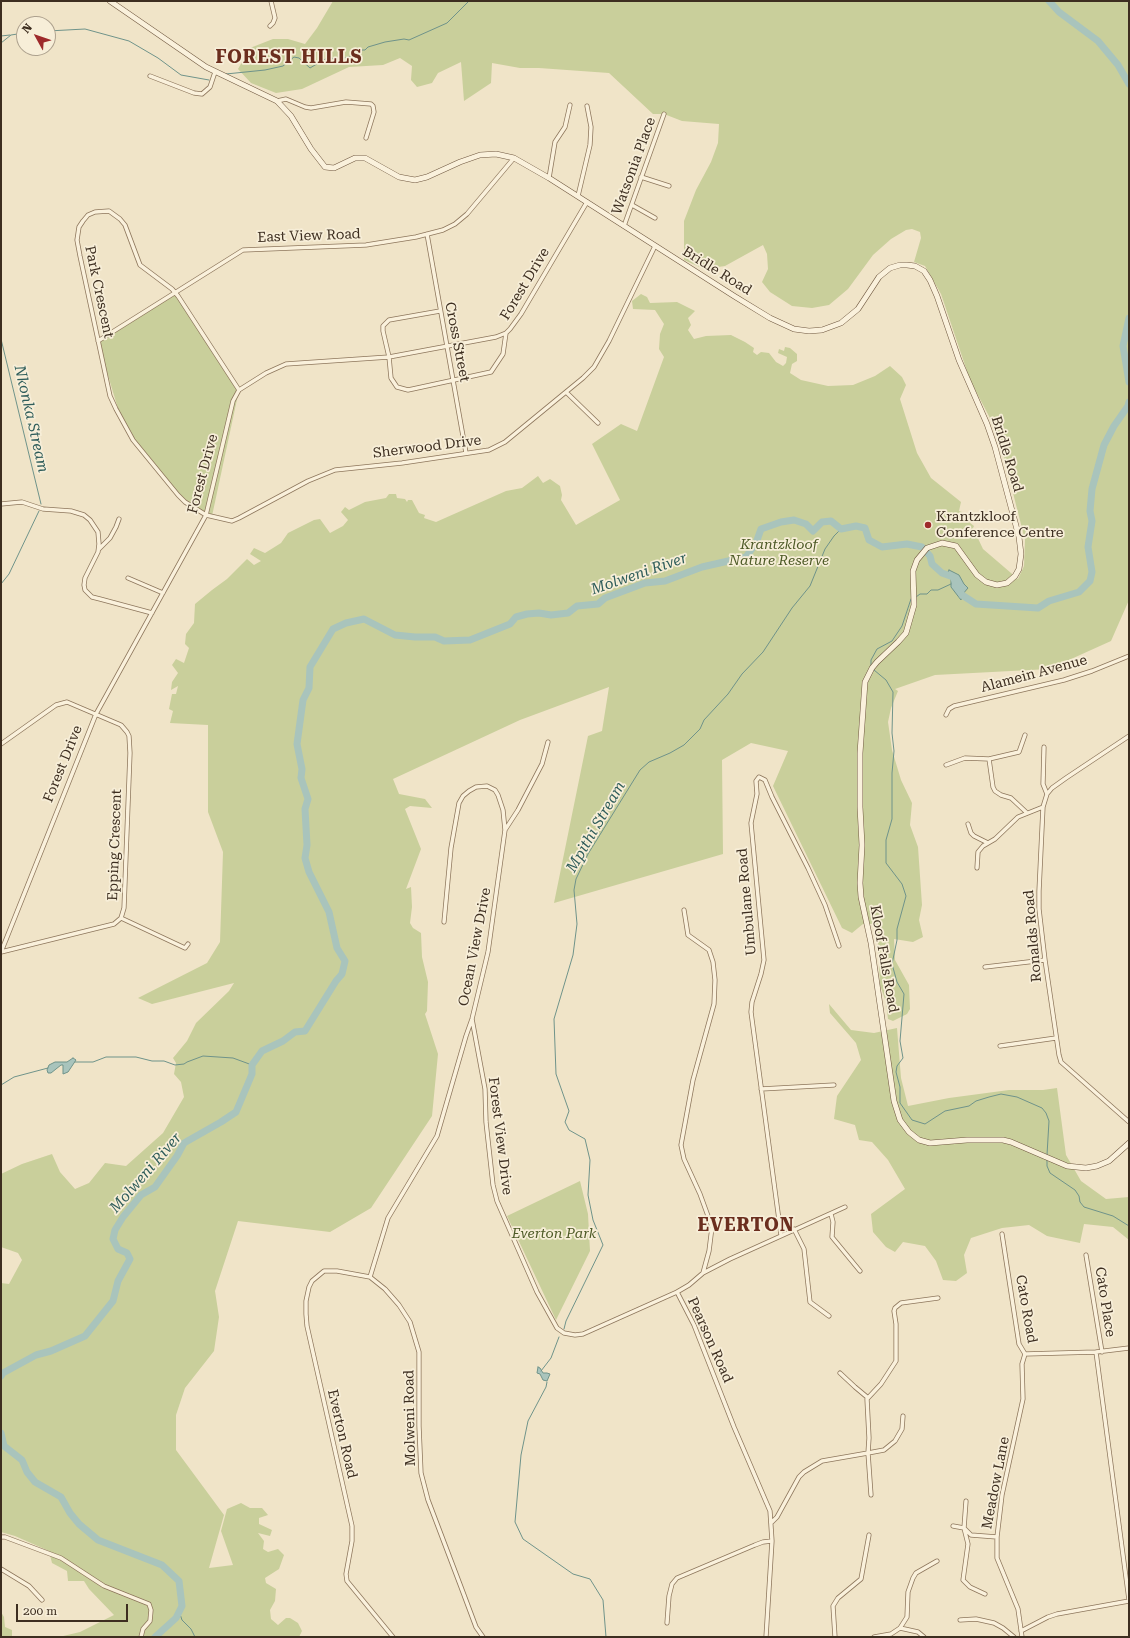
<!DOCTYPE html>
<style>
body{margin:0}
#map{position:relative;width:1130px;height:1638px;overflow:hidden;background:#f0e4c8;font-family:"Roboto Serif",serif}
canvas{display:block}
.frame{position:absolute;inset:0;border:2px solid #3d2e20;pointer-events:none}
.north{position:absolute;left:16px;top:16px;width:40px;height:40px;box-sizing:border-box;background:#f7eed8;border:1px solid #ada18e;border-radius:50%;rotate:310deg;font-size:11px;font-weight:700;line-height:16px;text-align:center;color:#3d2e20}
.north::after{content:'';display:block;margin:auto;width:14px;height:18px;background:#9e2a2b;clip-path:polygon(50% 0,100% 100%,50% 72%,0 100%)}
.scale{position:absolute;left:16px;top:1604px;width:112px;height:18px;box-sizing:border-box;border:2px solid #3d2e20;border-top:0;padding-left:5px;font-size:12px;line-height:14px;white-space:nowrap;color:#3d2e20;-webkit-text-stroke:3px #f7eed8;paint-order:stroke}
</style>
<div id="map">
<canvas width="1130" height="1638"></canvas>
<div class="frame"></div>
<div class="north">N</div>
<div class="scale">200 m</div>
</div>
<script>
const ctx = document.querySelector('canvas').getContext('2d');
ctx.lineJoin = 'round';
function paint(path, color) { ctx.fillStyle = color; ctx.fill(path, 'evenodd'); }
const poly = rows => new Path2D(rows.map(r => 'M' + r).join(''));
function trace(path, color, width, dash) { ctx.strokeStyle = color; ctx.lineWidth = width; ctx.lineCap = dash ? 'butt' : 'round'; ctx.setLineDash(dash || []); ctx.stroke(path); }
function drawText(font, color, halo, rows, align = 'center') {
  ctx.font = font + ' "Roboto Serif",serif'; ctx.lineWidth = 3.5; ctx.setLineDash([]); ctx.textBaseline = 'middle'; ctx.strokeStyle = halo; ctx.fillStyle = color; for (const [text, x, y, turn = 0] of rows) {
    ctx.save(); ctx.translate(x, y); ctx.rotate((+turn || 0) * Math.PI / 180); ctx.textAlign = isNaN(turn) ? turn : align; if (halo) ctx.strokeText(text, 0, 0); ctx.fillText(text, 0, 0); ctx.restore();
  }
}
const green = poly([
 [333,1,1129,1,1129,600,1111,641,1049,669,935,675,895,689,898,691,891,708,888,722,892,750,901,780,912,803,910,825,918,847,922,905,919,920,923,937,913,942,894,939,895,960,909,985,910,1009,907,1014,893,1021,888,1019,886,1002,880,985,878,942,878,932,872,924,863,924,852,933,842,928,773,786,788,751,751,743,722,760,723,854,554,903,588,736,602,731,609,687,520,720,393,779,399,794,425,799,432,808,410,806,405,809,421,849,406,889,411,887,412,907,410,923,413,928,421,933,422,957,428,982,427,1011,425,1014,438,1054,432,1116,371,1208,330,1232,238,1221,215,1291,219,1317,214,1351,185,1388,176,1415,176,1450,224,1515,209,1568,233,1565,221,1531,227,1509,241,1503,250,1508,262,1508,268,1515,259,1518,259,1524,272,1530,270,1536,258,1533,264,1541,263,1549,268,1552,278,1549,284,1555,279,1569,265,1578,266,1583,276,1589,275,1601,270,1610,271,1619,278,1625,286,1618,290,1618,298,1623,302,1631,299,1637,59,1637,80,1632,114,1615,89,1589,84,1581,68,1581,67,1571,52,1563,49,1551,15,1536,1,1532,1,1283,9,1284,22,1260,18,1253,1,1247,1,1174,22,1164,52,1154,60,1172,75,1189,89,1183,105,1163,126,1166,163,1133,184,1097,181,1082,174,1074,176,1063,173,1058,187,1041,196,1023,229,991,234,983,152,1004,138,998,207,963,220,942,223,852,208,812,208,725,170,723,173,711,169,709,172,694,176,694,178,686,171,690,172,682,178,673,172,665,176,659,184,663,189,648,185,644,186,634,194,623,195,604,212,590,227,579,247,559,254,565,261,561,250,554,254,548,265,553,281,543,288,533,314,520,320,519,330,533,343,526,348,520,341,512,345,507,349,510,365,502,386,498,389,494,396,494,397,498,405,499,407,502,408,500,412,500,419,513,425,515,424,518,436,522,506,491,522,488,538,476,543,483,550,479,560,486,562,495,561,500,576,525,620,500,592,444,621,424,637,431,664,357,659,349,660,334,664,324,655,310,633,309,632,301,641,294,647,297,650,303,677,302,695,311,688,318,691,325,688,330,694,339,706,336,731,335,745,342,754,348,753,352,757,355,761,352,769,353,776,362,783,366,786,363,787,357,778,353,779,349,784,351,785,347,790,348,797,354,797,361,792,364,790,373,801,380,828,386,853,385,875,376,890,366,902,377,906,385,900,399,917,453,931,478,961,502,959,511,962,512,965,519,974,526,973,528,983,549,1018,579,1024,566,1025,540,1001,446,991,420,970,380,941,294,925,266,914,262,921,238,920,232,912,229,906,230,891,239,873,255,848,289,829,305,812,308,792,306,770,292,762,282,768,269,767,254,763,245,725,266,704,269,684,260,684,221,696,190,711,162,718,143,719,124,682,121,664,114,653,114,609,73,539,68,520,68,492,63,491,83,464,101,461,62,438,73,432,83,417,87,411,80,412,66,400,58,383,65,349,67,302,89,276,93,251,83,238,69,250,48,273,39,288,39,305,44,317,28],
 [175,294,239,390,212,516,182,499,135,442,119,412,98,342],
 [829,1004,851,1030,874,1033,897,1028,901,1078,908,1106,949,1098,1009,1090,1043,1090,1057,1088,1066,1155,1081,1181,1106,1199,1129,1197,1129,1240,1113,1227,1084,1224,1080,1243,1047,1236,1029,1225,1002,1228,971,1238,964,1255,967,1273,956,1281,943,1280,936,1261,925,1246,903,1242,895,1252,886,1247,873,1232,871,1214,905,1189,888,1160,872,1142,859,1140,855,1125,834,1119,837,1096,861,1060,856,1043,830,1013],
 [580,1181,588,1214,590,1251,556,1320,507,1216],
 [1,1612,4,1617,5,1627,12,1630,12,1637,1,1637]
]);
const water = poly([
 [949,570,959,575,964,584,968,588,962,595,961,600,951,587,951,579,948,572,949,570],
 [73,1058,76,1060,68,1072,63,1074,63,1065,61,1065,51,1073,48,1073,47,1070,49,1065,55,1062,67,1062,73,1058],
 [538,1367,540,1368,543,1373,547,1373,550,1374,547,1381,543,1380,540,1374,537,1373,538,1367]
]);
const stream = poly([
 [48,31,85,29,129,41,158,58,181,75,209,80],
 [1,36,10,35],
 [1,43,11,35,24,33],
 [226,74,265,70,283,66,294,57,299,58,310,68,327,58,338,59,355,56,357,50,365,50,368,47,385,42,404,39,409,40,447,23,469,1],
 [1,339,41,504],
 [1,584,9,574,39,511],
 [916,597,920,594,927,594,931,590,938,590,951,584],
 [871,667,871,660,877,649,892,641,902,626,911,599],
 [874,670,886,680,893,692,892,733,894,751,892,773,892,819,886,840,886,863,902,884,906,896,897,929,897,940,892,964,897,982,904,994,900,1041,903,1058,897,1066,896,1072,900,1087,900,1103,912,1120,925,1124,945,1111,969,1106,976,1101,989,1097,1001,1094,1017,1097,1042,1108,1046,1113,1049,1121,1047,1155],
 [75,1062,93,1062,106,1057,136,1057,152,1061,164,1061,175,1065,184,1064,187,1062,203,1056,233,1058,252,1065],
 [1,1085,14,1077,48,1068],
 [1047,1160,1047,1166,1050,1173,1075,1190,1079,1196,1080,1202,1084,1207,1113,1216,1129,1226],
 [564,1329,566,1321,603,1245,593,1220,588,1195,590,1160,585,1139,569,1130,565,1122,569,1111,556,1074,554,1019,573,955,577,924,574,890,576,879,588,854,640,770,649,762,670,753,684,745,700,729,704,720,728,694,742,674,763,652,792,608,810,586,825,549,834,536,841,529],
 [541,1371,551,1358,559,1337],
 [547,1382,546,1387,528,1421,521,1455,515,1522,523,1539,573,1574,590,1579,603,1600,606,1637],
 [179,1611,182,1620,191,1629,195,1637]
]);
const river = poly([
 [1049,1,1059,12,1098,41,1118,65,1129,84],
 [1129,318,1123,346,1129,382],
 [1,1376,3,1373,36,1355,51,1351,85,1336,113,1301,118,1281,130,1259,127,1253,118,1249,113,1239,115,1230,123,1217,141,1195,155,1187,177,1156,184,1143,221,1122,236,1112,252,1074,252,1065,262,1051,283,1041,295,1032,305,1031,336,981,342,974,345,961,337,948,329,912,309,872,305,858,307,845,305,809,308,799,301,778,302,769,297,744,303,700,309,688,310,667,333,629,346,623,364,619,395,635,415,637,435,637,444,641,470,640,510,624,516,617,527,614,539,613,551,615,568,613,577,606,598,604,605,598,645,583,665,581,702,567,746,557,756,543,761,529,781,522,794,520,806,524,813,531,822,522,831,521,841,529,856,526,865,528,869,540,882,547,907,544,922,547,930,556,932,564,942,573,953,577,962,595,976,604,1038,608,1049,601,1079,592,1090,581,1092,572,1088,547,1092,521,1090,511,1092,489,1104,445,1114,426,1128,406,1129,402],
 [1,1433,4,1446,22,1460,27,1472,35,1482,61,1497,70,1513,79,1524,98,1540,162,1565,179,1581,182,1606,176,1618,155,1637]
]);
const street = poly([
 [270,26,273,23,275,18,271,1],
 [150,76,194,93,202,94,210,87,215,72],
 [277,101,286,99,305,107,311,108,346,102,371,104,373,106,374,112,366,138],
 [641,177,669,186],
 [549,178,555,142,565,127,570,105],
 [578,196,590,145,591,127,587,106],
 [632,205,655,218],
 [624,226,664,114],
 [427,234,466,453],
 [440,311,389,320,383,326,383,331,389,357,391,378,397,387,408,390,491,372,503,354,506,333],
 [98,341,243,250,366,245,416,237,443,230,455,224,467,214,514,158],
 [239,390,178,296,172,289,140,265,125,225,120,219,109,211,95,212,88,215,83,221,79,227,77,240,80,256,110,396,116,409,133,440,178,495,185,502,206,515,232,521,239,518,308,481,335,470,402,463,489,450,505,442,583,378,594,367,609,341,655,246],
 [566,392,598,423],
 [1,504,22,502,43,509,71,511,84,515,90,520,98,532,99,544,98,552,85,578,84,585,85,590,92,597,100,599,152,613],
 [99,549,110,538,116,527,119,519],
 [128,578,163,593],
 [946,715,949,709,954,706,1064,680,1092,671,1129,656],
 [1129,736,1066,778,1052,788,1047,794,1043,807,1039,891,1039,909,1045,960,1059,1055,1061,1062,1129,1122],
 [1,744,56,705,67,702,121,725,127,732,129,736,130,753,124,908,121,918,114,924,1,952],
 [1044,747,1043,784,1047,794],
 [989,759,993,787,995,791,1001,795,1011,798,1026,812],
 [946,765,965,758,989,759,1019,752,1025,735],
 [968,824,971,833,974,836,988,843],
 [505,830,518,810,542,764,548,742],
 [977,868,978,852,983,846,995,839,1018,817,1043,807],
 [684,910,688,935,709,950,713,962,715,980,714,1004,693,1080,681,1145,684,1159,700,1194,712,1227,709,1251,703,1273,689,1285,677,1292,694,1325,734,1427,770,1511,772,1541,766,1637],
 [121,918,185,948,188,944],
 [1,952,96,714,206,515,233,401,239,390,266,373,286,364,389,357,496,337,506,333,510,329,521,314,587,202],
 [985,967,1045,960],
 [472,1019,485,1089,486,1122,493,1185,497,1201,537,1292,557,1328,564,1333,575,1335,583,1334,677,1292],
 [1000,1046,1056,1038],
 [761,1089,834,1085],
 [831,1214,833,1222,832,1237,860,1271],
 [794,1229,804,1249,810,1302,829,1316],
 [1002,1234,1019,1344,1025,1354,1096,1352,1129,1348],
 [781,1235,751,1012,752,1002,761,974,764,960,751,823,757,794,756,781,759,777,765,780,772,797,808,868,825,905,839,946],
 [1086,1255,1102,1352],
 [703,1273,730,1259,845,1207],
 [370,1277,388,1218,437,1136,466,1036,472,1019,488,952,505,830,503,810,498,795,495,790,487,786,476,787,469,791,463,796,459,803,451,848,444,922],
 [1096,1352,1129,1600],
 [840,1373,855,1387,867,1397],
 [871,1495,868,1453,884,1450,895,1441,902,1429,903,1416],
 [966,1501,964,1528,968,1544,963,1580,970,1587,985,1594],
 [772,1522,777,1517,799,1477,804,1472,822,1461,868,1453,869,1438,867,1399,881,1384,896,1361,896,1324,894,1311,895,1308,901,1303,938,1298],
 [953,1526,964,1528,971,1535,997,1537],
 [1,1537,5,1537,61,1558,104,1586,149,1604,151,1610,150,1621,143,1629,141,1637],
 [1,1569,29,1586,42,1600],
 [960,1620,976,1619,994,1623,1003,1628,1014,1637],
 [667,1623,669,1596,672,1584,677,1578,755,1545,763,1542,772,1541],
 [900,1628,918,1632,924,1637],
 [1021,1631,1048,1617,1057,1614,1129,1601],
 [393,1637,347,1581,346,1574,352,1541,352,1526,307,1326,306,1314,306,1301,309,1287,312,1281,324,1271,337,1271,370,1277,385,1289,399,1305,410,1322,419,1352,419,1426,421,1473,428,1500,461,1587,476,1627,483,1637],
 [835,1637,833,1606,838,1598,861,1579,869,1535],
 [874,1637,891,1634,900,1628,907,1617,908,1592,913,1578,916,1573,937,1561],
 [1022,1637,1018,1609,997,1558,997,1537,1002,1495,1023,1399,1022,1364,1025,1354]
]);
const secondary = poly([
 [110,1,206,67,277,101,291,116,311,149,325,167,334,168,355,158,365,158,399,177,415,180,427,177,460,162,480,155,496,154,514,158,549,178,734,296,770,318,794,329,809,331,822,330,841,323,858,309,879,277,890,268,900,265,907,265,915,266,924,271,930,280,937,296,959,360,987,424,995,447,1019,537,1021,554,1019,569,1015,576,1007,583,997,585,986,582,977,575,956,546,942,543,927,548,917,560,913,571,914,605,906,633,898,642,877,662,872,668,865,682,860,753,860,807,862,845,860,883,861,897,871,943,894,1101,900,1120,909,1132,919,1140,930,1143,967,1140,1003,1140,1011,1142,1067,1166,1086,1168,1097,1166,1109,1161,1129,1143]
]);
const markers = [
 [928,525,4,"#9e2a2b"]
];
const streetNames = [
 ["Watsonia Place",634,166,-70],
 ["East View Road",309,236,-2],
 ["Bridle Road",717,271,32],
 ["Forest Drive",525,284,-59],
 ["Park Crescent",99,292,78],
 ["Cross Street",457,342,79],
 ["Sherwood Drive",427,447,-7],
 ["Bridle Road",1007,454,73],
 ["Forest Drive",203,474,-75],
 ["Alamein Avenue",1034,674,-15],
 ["Forest Drive",63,764,-68],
 ["Epping Crescent",115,845,-88],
 ["Umbulane Road",747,902,-95],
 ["Ronalds Road",1033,936,-95],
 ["Ocean View Drive",475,947,-79],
 ["Kloof Falls Road",884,959,80],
 ["Forest View Drive",500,1136,83],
 ["Cato Place",1105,1302,81],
 ["Cato Road",1026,1309,80],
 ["Pearson Road",710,1340,66],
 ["Molweni Road",410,1418,-91],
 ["Everton Road",342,1434,77],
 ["Meadow Lane",996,1483,-79]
];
const poiNames = [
 ["Krantzkloof",936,517],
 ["Conference Centre",936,533]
];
const parkNames = [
 ["Krantzkloof",779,545],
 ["Nature Reserve",779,561],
 ["Everton Park",554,1234]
];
const waterNames = [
 ["Nkonka Stream",31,419,77],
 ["Molweni River",639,574,-19],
 ["Mpithi Stream",596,827,-60],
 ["Molweni River",146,1173,-49]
];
const districtNames = [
 ["FOREST HILLS",289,58],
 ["EVERTON",746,1226]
];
paint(green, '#c9cf9b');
paint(water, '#a9c4bc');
trace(water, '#6f938a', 1);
trace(stream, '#6f938a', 1);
trace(river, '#a9c4bc', 7);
trace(street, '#8d765c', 5);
trace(secondary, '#6f573f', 6);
trace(street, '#faf1dc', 3.5);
trace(secondary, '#faf1dc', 5);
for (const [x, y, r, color] of markers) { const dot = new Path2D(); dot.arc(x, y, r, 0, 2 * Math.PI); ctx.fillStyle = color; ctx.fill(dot); trace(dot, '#f7eed8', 1.5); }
drawText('14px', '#3d2e20', '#f7eed8', streetNames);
drawText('14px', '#3d2e20', '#f7eed8', poiNames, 'left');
drawText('italic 14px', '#4d5a26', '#f7eed8', parkNames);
drawText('italic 15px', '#2f5d5a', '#f7eed8', waterNames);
ctx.letterSpacing = '1px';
drawText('bold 18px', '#6b2e1e', '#f7eed8', districtNames);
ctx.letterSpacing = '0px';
</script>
